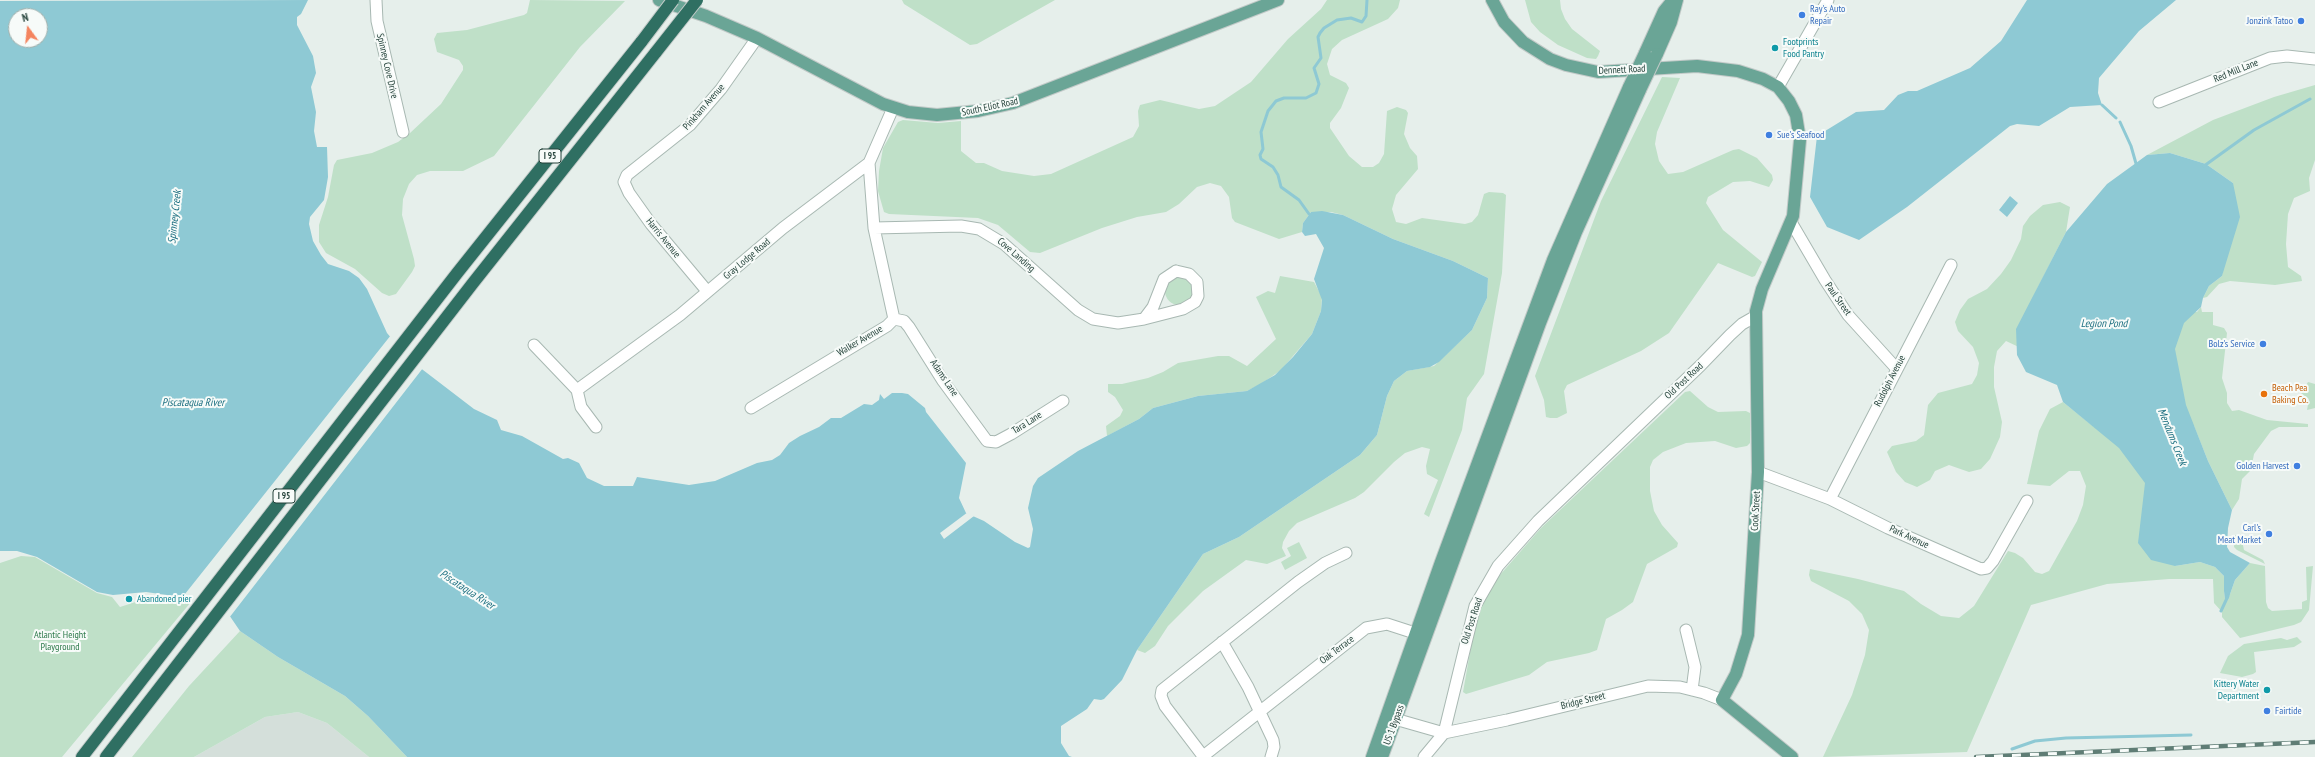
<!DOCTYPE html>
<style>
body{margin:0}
#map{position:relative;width:2315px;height:757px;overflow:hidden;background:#e6efeb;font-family:"PT Sans Narrow",sans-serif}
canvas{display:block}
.north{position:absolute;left:8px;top:8px;width:40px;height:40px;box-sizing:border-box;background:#f7fbf9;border:1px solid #a3b1ad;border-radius:50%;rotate:345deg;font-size:11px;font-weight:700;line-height:16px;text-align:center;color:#24423a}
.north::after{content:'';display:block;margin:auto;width:14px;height:18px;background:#f4845f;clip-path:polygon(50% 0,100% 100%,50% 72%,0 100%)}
</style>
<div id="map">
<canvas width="2315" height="757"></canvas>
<div class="north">N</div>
</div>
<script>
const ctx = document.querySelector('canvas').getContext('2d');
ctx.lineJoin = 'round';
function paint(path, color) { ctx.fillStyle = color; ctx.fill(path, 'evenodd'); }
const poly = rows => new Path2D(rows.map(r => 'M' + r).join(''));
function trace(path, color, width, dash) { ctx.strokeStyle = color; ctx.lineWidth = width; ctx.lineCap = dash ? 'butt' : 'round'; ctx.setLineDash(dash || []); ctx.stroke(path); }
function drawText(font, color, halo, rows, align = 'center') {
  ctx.font = font + ' "PT Sans Narrow",sans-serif'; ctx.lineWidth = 4; ctx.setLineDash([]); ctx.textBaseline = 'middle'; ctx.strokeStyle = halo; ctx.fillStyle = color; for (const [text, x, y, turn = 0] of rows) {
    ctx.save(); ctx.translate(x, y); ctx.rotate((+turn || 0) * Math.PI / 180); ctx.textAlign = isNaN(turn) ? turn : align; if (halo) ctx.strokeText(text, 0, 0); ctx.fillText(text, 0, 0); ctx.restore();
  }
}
const built = poly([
 [298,712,327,723,369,757,194,757,265,717]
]);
const green = poly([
 [530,0,625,1,580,47,494,156,463,171,430,171,417,175,409,184,403,199,402,215,414,259,415,266,412,272,396,294,389,296,382,293,355,269,326,253,319,242,319,225,328,197,334,165,337,160,372,153,398,142,410,133,441,104,463,70,463,66,459,60,437,52,434,39,437,33,467,30,524,15,527,13],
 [902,0,1055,0,977,44,970,45,904,4],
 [1327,0,1400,0,1398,8,1388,19,1342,40,1332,49,1327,64,1330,75,1346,83,1349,88,1341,108,1330,123,1330,128,1349,156,1362,167,1373,167,1379,163,1384,154,1387,111,1397,107,1406,110,1408,113,1404,134,1410,148,1417,156,1418,169,1396,195,1392,209,1396,222,1406,224,1422,218,1465,224,1472,222,1478,215,1484,194,1489,192,1503,193,1506,195,1502,273,1484,374,1467,398,1462,430,1429,517,1424,514,1438,480,1427,474,1426,466,1430,449,1422,447,1405,453,1394,462,1364,492,1355,498,1297,523,1289,531,1283,542,1282,548,1286,556,1267,564,1246,560,1203,591,1168,626,1155,646,1145,653,1137,650,1203,554,1239,537,1360,455,1377,435,1387,396,1394,381,1407,371,1434,366,1472,330,1487,298,1488,278,1453,261,1393,239,1343,215,1331,212,1311,212,1303,223,1302,232,1279,239,1235,222,1232,218,1229,197,1221,186,1210,183,1197,187,1179,204,1166,212,1137,217,1102,228,1040,253,1030,252,998,225,978,218,889,214,884,212,878,191,879,171,883,148,898,122,903,120,938,123,961,121,961,151,976,163,984,163,1002,171,1034,176,1051,174,1133,137,1139,126,1138,111,1140,105,1160,100,1199,109,1215,106,1251,82,1288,39,1321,9],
 [1525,0,1560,0,1561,9,1565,19,1572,29,1600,51,1598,56,1596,59,1587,58,1558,45,1540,32,1531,22],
 [1662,77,1680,78,1657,132,1655,144,1659,161,1668,174,1683,172,1733,150,1739,149,1757,158,1772,175,1773,180,1769,187,1750,181,1733,182,1708,197,1706,203,1723,230,1762,262,1755,276,1752,277,1718,263,1669,333,1641,351,1567,385,1564,391,1567,413,1557,418,1550,418,1546,417,1544,400,1535,376,1601,201],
 [2315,85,2315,160,2309,178,2310,191,2294,198,2288,214,2286,244,2288,267,2301,276,2302,281,2275,285,2230,281,2219,284,2207,297,2203,298,2209,286,2222,276,2233,183,2206,164,2170,153,2147,155,2213,120,2274,97],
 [2060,202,2070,207,2066,232,2036,291,2197,312,2201,307,2202,312,2213,312,2213,325,2224,328,2227,333,2222,378,2227,393,2227,403,2232,411,2239,410,2267,420,2308,424,2308,427,2279,427,2271,431,2254,454,2251,470,2242,479,2239,499,2232,510,2208,461,2194,426,2175,566,2200,562,2215,567,2224,576,2224,591,2225,599,2228,600,2235,580,2250,563,2265,566,2266,602,2268,608,2272,611,2302,609,2302,602,2307,600,2306,567,2313,566,2309,610,2301,622,2294,625,2240,638,2222,617,2222,612,2214,603,2213,579,2169,579,2107,584,2031,605,1967,752,1823,757,1852,695,1865,655,1869,630,1862,614,1849,601,1811,581,1809,575,1810,569,1858,579,1904,591,1921,604,1941,616,1959,618,1974,606,2008,551,2015,553,2023,558,2035,572,2042,574,2049,571,2077,521,2083,505,2086,486,2080,471,2069,471,2050,486,2027,484,2039,431,2050,409,2063,402,2094,427,2076,374,2006,341,1997,351,1994,367,1994,387,2002,422,2000,437,1990,459,1981,469,1969,472,1949,465,1935,471,1930,480,1917,487,1905,482,1896,472,1887,452,1892,446,1916,441,1924,435,1928,405,1938,393,1972,384,1977,375,1979,363,1973,347,1958,331,1955,322,1960,310,1968,299,1987,289,2001,274,2011,260,2021,239,2023,226,2030,216,2043,205],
 [1280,276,1314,282,1322,297,1321,311,1312,334,1281,370,1261,384,1247,391,1198,396,1153,408,1139,419,1107,436,1106,426,1120,416,1123,410,1115,397,1108,392,1108,384,1122,384,1148,378,1163,372,1178,363,1218,356,1229,356,1247,366,1276,339,1256,297,1268,291,1275,293],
 '1165 291a14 14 0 1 1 28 0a14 14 0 1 1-28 0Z',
 [2308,382,2315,384,2315,408,2307,410,2309,399,2301,393],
 [1690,391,1708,407,1718,412,1746,411,1750,413,1750,443,1747,446,1736,448,1715,441,1686,443,1663,452,1653,460,1650,467,1650,491,1654,511,1662,525,1678,543,1677,547,1647,564,1633,602,1622,610,1606,619,1597,650,1589,653,1547,662,1529,675,1466,694,1463,692,1474,630,1482,603,1499,576,1541,528,1685,392],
 [2235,535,2241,536,2244,550,2263,560,2265,564,2237,550,2234,547],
 [1299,542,1307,558,1285,570,1281,562,1291,556,1287,548],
 [21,556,35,557,97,593,112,597,120,607,154,596,191,602,62,757,0,757,0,563],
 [240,631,278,657,345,696,368,716,407,757,369,757,327,723,298,712,265,717,194,757,132,757,189,686],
 [2297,637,2302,642,2294,647,2254,652,2256,672,2253,674,2242,677,2220,673,2228,656,2244,644,2281,638,2287,640]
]);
const water = poly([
 [308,0,301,14,297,17,297,25,313,56,316,73,311,87,316,112,314,131,317,147,327,147,328,177,324,200,310,217,309,224,313,241,321,255,328,264,349,271,359,278,367,289,387,333,410,360,474,409,497,420,501,430,522,436,563,459,568,458,579,463,587,478,604,486,633,486,637,477,689,485,715,481,757,463,772,460,780,455,789,443,800,436,819,427,831,418,841,418,864,404,872,405,879,400,880,394,884,399,892,393,902,393,908,394,925,408,926,412,966,463,959,498,966,513,984,521,1015,542,1028,548,1030,547,1033,529,1028,508,1033,486,1038,478,1078,451,1139,419,1153,408,1198,396,1247,391,1275,375,1293,357,1312,334,1321,311,1322,300,1314,279,1324,248,1316,234,1305,236,1302,232,1303,223,1311,212,1322,211,1343,215,1393,239,1453,261,1488,278,1487,298,1472,330,1439,362,1430,367,1407,371,1394,381,1387,396,1377,435,1360,455,1239,537,1203,554,1137,650,1122,680,1104,699,1101,700,1094,699,1087,709,1061,726,1061,743,1069,756,1072,757,407,757,368,716,345,696,278,657,240,631,225,609,188,598,146,592,113,595,97,592,37,557,17,551,0,551,0,1],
 [16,16,40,16,40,40,16,40],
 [2027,0,2176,0,2139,31,2099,78,2098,93,2102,105,2070,107,2039,126,2017,124,2010,126,1907,207,1859,240,1827,227,1810,197,1817,136,1856,112,1884,110,1898,95,1908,91,1917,91,1970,68,2001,41],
 [2170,153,2206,164,2233,183,2240,217,2222,276,2209,286,2203,298,2201,307,2184,323,2175,349,2186,405,2208,461,2232,510,2228,528,2227,547,2230,552,2250,563,2235,580,2228,600,2225,599,2224,591,2224,576,2215,567,2200,562,2175,566,2151,560,2138,543,2145,483,2119,448,2063,402,2057,385,2026,372,2017,355,2016,329,2066,232,2107,184,2147,155],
 [2010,196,2018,203,2007,217,1999,210]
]);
const pier = poly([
 [391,335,411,358,423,368,229,618,224,611,181,599],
 [968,512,974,516,944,539,940,533]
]);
const stream = poly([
 [2102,105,2116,118],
 [2120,122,2131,146,2137,167],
 [2204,166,2254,130,2310,99],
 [1309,214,1299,200,1281,187,1278,175,1273,167,1261,159,1260,155,1263,149,1261,132,1268,111,1276,101,1284,98,1306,98,1316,93,1319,84,1314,68,1321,58,1318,37,1320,33,1324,28,1337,20,1351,18,1362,22,1366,16,1367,0],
 [2221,611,2228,596],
 [2012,749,2035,741,2066,738,2191,735]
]);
const minor = poly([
 [376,0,377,21,403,132],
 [1778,87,1828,0],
 [2159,102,2270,58,2287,56,2315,59],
 [1791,222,1825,280,1848,315,1896,368],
 [874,228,961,226,979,229,1004,244,1078,310,1093,319,1118,323,1144,319],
 [1176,271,1189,274,1197,282,1198,296,1195,302,1183,309,1144,319,1153,307,1164,279,1176,271],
 [707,291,651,224,629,193,624,182,627,175,690,125,721,89,757,38],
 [894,319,904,321,909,327,943,381,987,441,996,442,1011,434,1063,401],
 [534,345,577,390,581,407,596,427],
 [577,390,680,315,783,228,869,163,893,108],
 [751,408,887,326,894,319,874,228,869,163],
 [1758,472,1830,499,1888,528,1981,569,1987,568,1993,561,2027,501],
 [1830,499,1951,265],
 [1686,630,1695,667,1692,690],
 [1222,642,1248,687,1273,740,1274,747,1271,757],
 [1388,717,1444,733,1507,720,1648,686,1680,687,1704,693,1722,700],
 [1444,733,1475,606,1498,566,1538,521,1701,365,1730,335,1742,324,1756,316],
 [1203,756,1165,706,1161,696,1162,690,1298,582,1325,563,1346,553],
 [1202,757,1366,628,1387,624,1424,636],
 [1424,757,1444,733]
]);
const major = poly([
 [659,0,706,16,757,38,883,104,908,112,937,115,978,111,1013,103,1278,0],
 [1492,0,1504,22,1523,42,1550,59,1566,65,1598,72,1697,66,1738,71,1763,79,1778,87,1789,101,1796,115,1800,140,1793,216,1762,289,1756,311,1758,472,1748,635,1736,674,1722,700,1792,757],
 [1645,53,1664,11,1673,0],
 [1657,54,1671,22,1677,0],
 [1372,757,1441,562,1553,260,1629,87],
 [1382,757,1540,323,1576,232,1640,90]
]);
const highway = poly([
 [82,757,458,272,642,41],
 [106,757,473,283,656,52]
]);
const rail = poly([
 [1976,757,2315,742]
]);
const majorBridge = poly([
 [1629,87,1645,53],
 [1640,90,1657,54]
]);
const highwayBridge = poly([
 [642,41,673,0],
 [656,52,697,0]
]);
const markers = [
 [1802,15,4,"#3f7fe0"],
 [2301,21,4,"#3f7fe0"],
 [1775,48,4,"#0f9aa8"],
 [1769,135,4,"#3f7fe0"],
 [2263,344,4,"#3f7fe0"],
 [2264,394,4,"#e8710a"],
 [2297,466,4,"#3f7fe0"],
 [2269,534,4,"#3f7fe0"],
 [129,599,4,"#0f9aa8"],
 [2267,690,4,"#0f9aa8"],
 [2267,711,4,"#3f7fe0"]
];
const shields = [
 [550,156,22],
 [284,496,22]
];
const shieldNames = [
 ["I 95",550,156],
 ["I 95",284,496]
];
const shopNames = [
 ["Ray's Auto",1810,9,"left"],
 ["Repair",1810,21,"left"],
 ["Jonzink Tatoo",2293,21],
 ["Sue's Seafood",1777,135,"left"],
 ["Bolz's Service",2255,344],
 ["Golden Harvest",2289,466],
 ["Carl's",2261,528],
 ["Meat Market",2261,540],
 ["Fairtide",2275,711,"left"]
];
const cultureNames = [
 ["Footprints",1783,42],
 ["Food Pantry",1783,54],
 ["Abandoned pier",137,599],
 ["Kittery Water",2259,684,"right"],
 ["Department",2259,696,"right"]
];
const streetNames = [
 ["Spinney Cove Drive",387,66,77],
 ["Dennett Road",1622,70,-3],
 ["Red Mill Lane",2236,71,-22],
 ["Pinkham Avenue",704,107,-49],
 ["South Eliot Road",990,107,-12],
 ["Harris Avenue",663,238,51],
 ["Cove Landing",1016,255,41],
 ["Gray Lodge Road",747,259,-40],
 ["Paul Street",1838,299,55],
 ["Walker Avenue",860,341,-30],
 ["Adams Lane",944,378,56],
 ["Old Post Road",1684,381,-43],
 ["Rudolph Avenue",1890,381,-63],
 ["Tara Lane",1027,423,-32],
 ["Cook Street",1756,511,-87],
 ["Park Avenue",1909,537,25],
 ["Old Post Road",1472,621,-72],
 ["Oak Terrace",1337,650,-37],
 ["Bridge Street",1583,701,-14],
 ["US 1 Bypass",1394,725,-70]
];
const foodNames = [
 ["Beach Pea",2272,388],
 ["Baking Co.",2272,400]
];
const parkNames = [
 ["Atlantic Height",60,635],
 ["Playground",60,647]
];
const waterNames = [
 ["Spinney Creek",175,217,-84],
 ["Legion Pond",2104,324],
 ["Piscataqua River",193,403],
 ["Mendums Creek",2172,437,68],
 ["Piscataqua River",467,590,33]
];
paint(built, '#d4dfda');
paint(green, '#bfe0c8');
paint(water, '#8ec9d4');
paint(pier, '#e6efeb');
trace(stream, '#8ec9d4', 3);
trace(minor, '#a8b8b2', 13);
trace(major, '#c2cac8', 14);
trace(highway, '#c2cac8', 14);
trace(minor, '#fff', 11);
trace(major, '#6aa596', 12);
trace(highway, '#2f6f62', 12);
trace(rail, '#5f7d75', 4.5);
trace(rail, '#f7fbf9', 3, [9]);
trace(majorBridge, '#c2cac8', 14, []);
trace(highwayBridge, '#c2cac8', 14, []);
trace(majorBridge, '#6aa596', 12);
trace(highwayBridge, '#2f6f62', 12);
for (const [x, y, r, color] of markers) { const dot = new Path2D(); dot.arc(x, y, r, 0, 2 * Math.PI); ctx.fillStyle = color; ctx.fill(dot); trace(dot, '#f7fbf9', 1.5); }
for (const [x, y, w] of shields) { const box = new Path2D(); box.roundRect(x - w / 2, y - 7, w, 14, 3); ctx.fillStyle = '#f7fbf9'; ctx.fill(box); trace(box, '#24423a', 1); }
drawText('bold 9px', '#24423a', null, shieldNames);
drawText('10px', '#366cbe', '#f7fbf9', shopNames, 'right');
drawText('10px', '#0d838f', '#f7fbf9', cultureNames, 'left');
drawText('10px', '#24423a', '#f7fbf9', streetNames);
drawText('10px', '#c56008', '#f7fbf9', foodNames, 'left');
drawText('10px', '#2d7a4b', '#f7fbf9', parkNames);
drawText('italic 11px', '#1c6f80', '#f7fbf9', waterNames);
</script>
